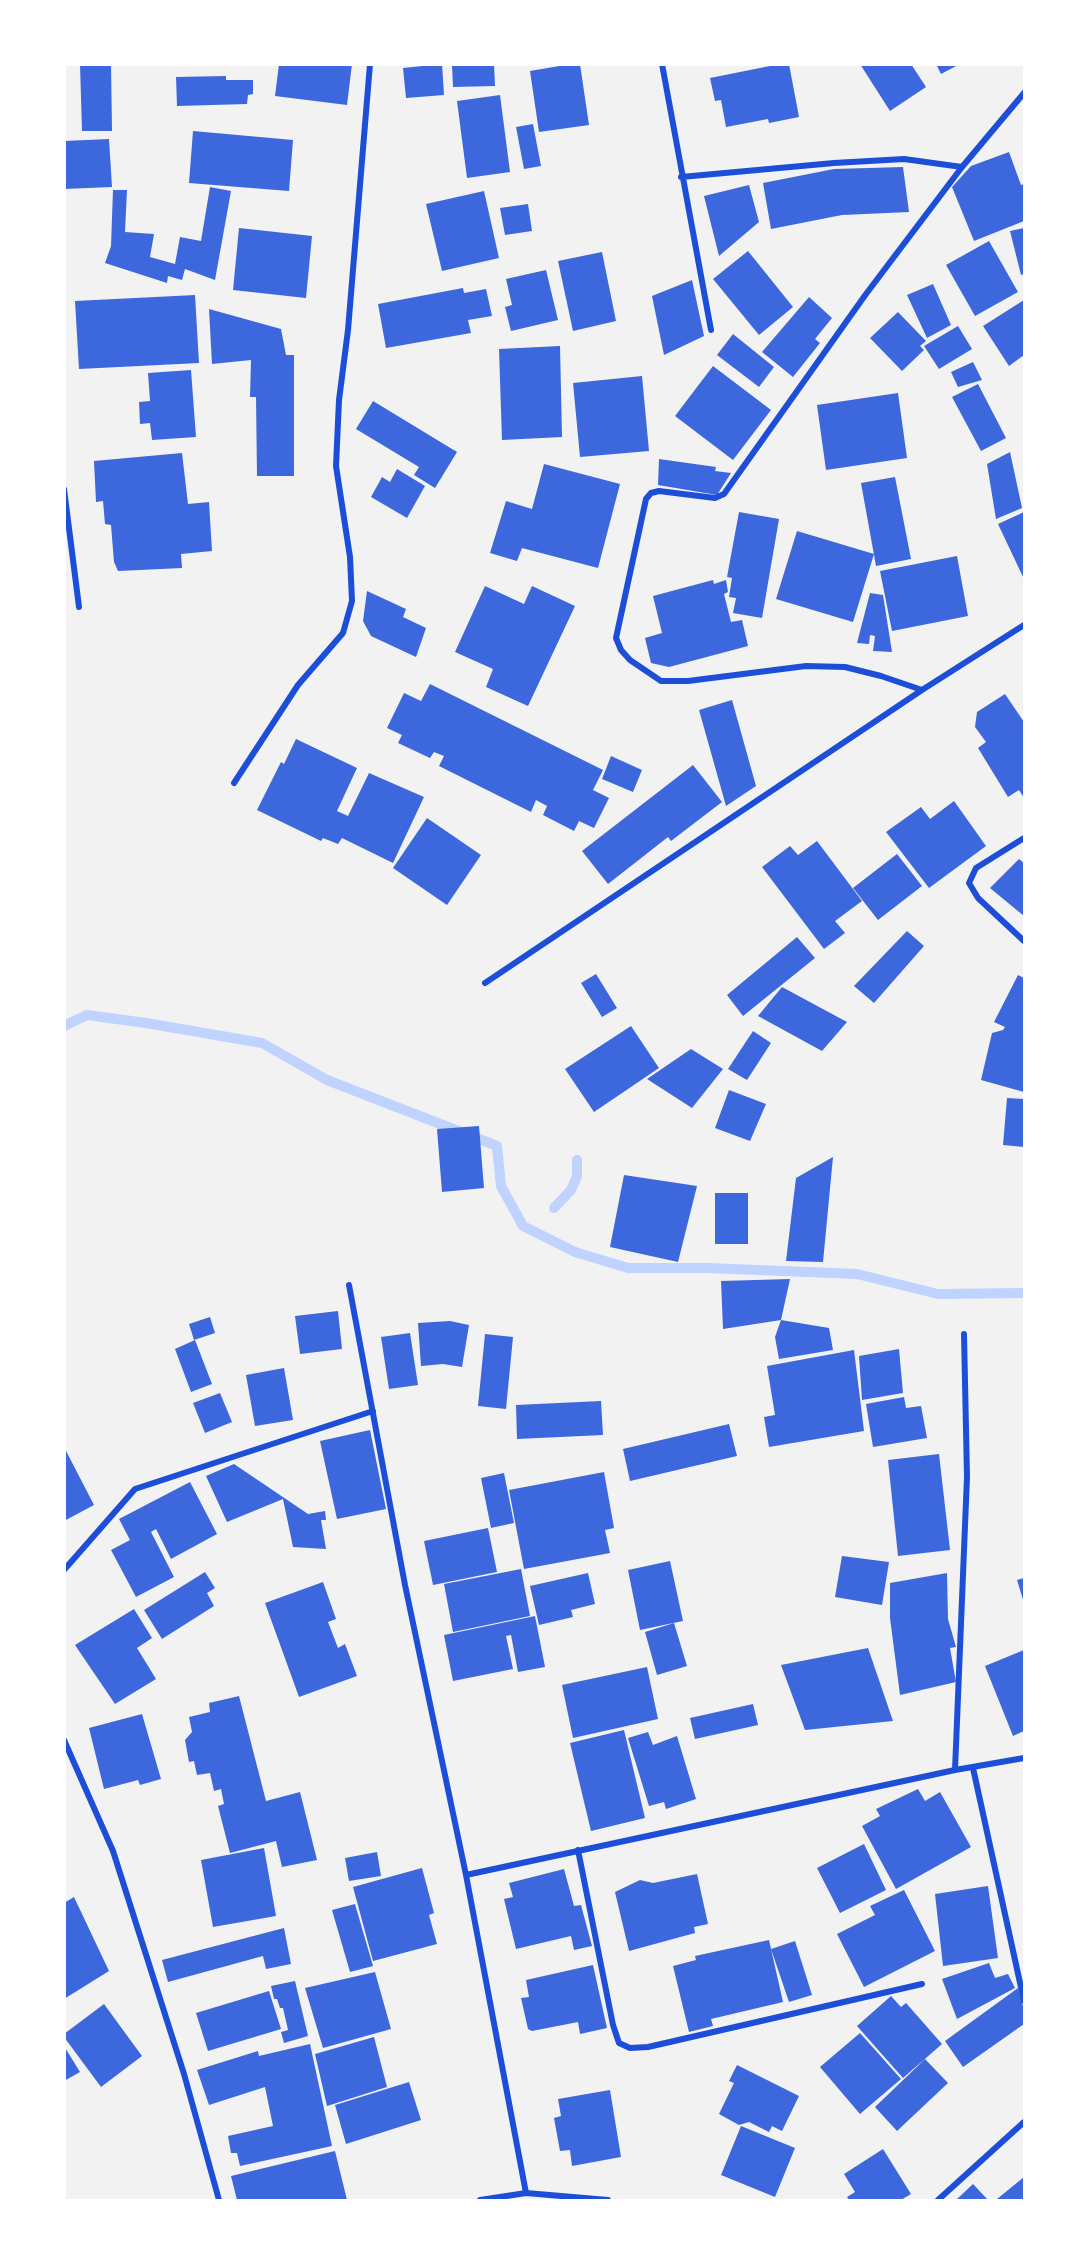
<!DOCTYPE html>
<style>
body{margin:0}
#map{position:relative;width:1089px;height:2265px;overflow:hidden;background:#f2f2f2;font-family:"DejaVu Sans",sans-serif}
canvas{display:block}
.frame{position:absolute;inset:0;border:66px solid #fff;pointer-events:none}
</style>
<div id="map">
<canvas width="1089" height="2265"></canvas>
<div class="frame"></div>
</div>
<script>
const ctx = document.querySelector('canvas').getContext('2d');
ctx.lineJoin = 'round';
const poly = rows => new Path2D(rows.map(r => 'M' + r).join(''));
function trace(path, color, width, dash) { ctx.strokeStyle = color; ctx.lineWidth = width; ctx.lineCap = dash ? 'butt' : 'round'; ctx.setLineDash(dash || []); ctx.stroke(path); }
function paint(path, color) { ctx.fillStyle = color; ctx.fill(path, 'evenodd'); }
const stream = poly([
 [64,1026,87,1015,146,1023,262,1043,327,1080,497,1146,501,1186,523,1226,575,1252,628,1268,708,1268,857,1274,938,1294,1024,1293],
 [554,1208,571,1190,577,1176,577,1160]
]);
const building = poly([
 [80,64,111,64,112,131,82,131],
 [279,64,352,64,347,105,275,96],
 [442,64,444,95,406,98,403,68],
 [452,64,494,64,495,86,453,87],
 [571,64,580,64,589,125,539,132,530,71],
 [780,64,789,64,799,117,769,123,768,119,726,127,721,100,715,101,710,78],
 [860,64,911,64,926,87,890,111],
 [936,64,960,64,941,74],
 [226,76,226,80,253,80,253,94,248,95,247,104,177,106,176,77],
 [500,95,510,172,467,178,457,101],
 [533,124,541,166,524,169,516,127],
 [193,131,293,140,289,191,189,183],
 [109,139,112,187,64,189,64,141],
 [1009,152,1021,185,1024,184,1024,221,974,241,952,187,971,166],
 [903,167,909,212,842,215,771,229,763,183,834,169],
 [749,185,759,222,719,256,704,196],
 [210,187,231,191,215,280,185,269,182,280,168,276,167,283,105,263,111,246,113,190,127,190,125,232,154,234,150,257,175,264,180,237,201,241],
 [484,191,499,258,442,271,426,204],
 [528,204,532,231,505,235,500,208],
 [239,228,312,236,306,298,233,290],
 [1024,228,1024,274,1021,275,1010,231],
 [989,241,1018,292,975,316,946,265],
 [748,251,793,307,759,335,713,279],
 [602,252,616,321,573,331,558,261],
 [546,270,558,320,511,331,505,307,512,305,506,279],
 [692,280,704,336,664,355,652,296],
 [933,284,951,325,927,338,907,295],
 [463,288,464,293,486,289,492,316,468,320,471,333,386,348,378,304],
 [195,295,199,363,79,369,75,301],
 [809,297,832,318,815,339,820,343,793,377,762,352],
 [1024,300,1024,355,1009,366,983,326],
 [209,309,281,329,286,355,294,355,294,476,257,476,256,397,250,397,251,360,212,364],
 [898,312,926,341,920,346,924,350,902,371,870,338],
 [958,326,972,349,939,369,924,346],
 [733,334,774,367,759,387,717,355],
 [560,346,562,437,502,440,499,349],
 [973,362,982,380,958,387,951,372],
 [713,366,771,410,733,460,675,416],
 [191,370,196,437,152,440,150,423,140,424,139,402,150,401,148,373],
 [642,376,649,451,580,457,573,383],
 [978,384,1006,438,981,451,952,397],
 [898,393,907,458,826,470,817,405],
 [373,401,457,452,435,488,414,475,419,467,356,429],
 [1010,452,1022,508,996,519,987,464],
 [182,453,188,504,209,502,212,551,181,554,182,568,118,571,114,562,111,525,105,524,103,501,96,502,94,461],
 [659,459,716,467,715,471,731,473,717,495,658,485],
 [544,464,620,484,598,568,522,548,517,561,490,553,506,501,532,509],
 [397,469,425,486,407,518,371,497,382,477,390,482],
 [895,477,911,559,876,566,861,483],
 [739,512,779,519,762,618,733,613,736,598,729,597,732,578,727,577],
 [1024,512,1024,579,998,524],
 [797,531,874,554,853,622,776,599],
 [957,556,968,616,892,631,880,571],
 [713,580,714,584,726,580,728,592,724,594,731,622,742,620,748,646,669,667,651,663,645,638,662,633,653,596],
 [485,586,524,604,532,586,575,606,528,706,486,687,493,669,455,652],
 [367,591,406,609,403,617,426,628,416,657,371,636,363,621],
 [870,593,883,595,892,652,873,651,875,636,870,635,869,644,857,643],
 [430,684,603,770,593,790,609,798,594,828,579,821,574,831,543,815,547,806,536,800,531,812,439,766,444,756,434,752,430,758,398,743,402,735,387,728,404,693,421,701],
 [1005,694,1024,722,1024,798,1019,790,1008,797,978,748,986,742,975,727,977,712],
 [732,700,756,786,726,806,699,710],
 [296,739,357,768,337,811,348,816,369,773,424,797,393,863,342,838,338,844,323,838,321,841,257,810,281,762,284,764],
 [611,756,642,770,633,792,602,779],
 [693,765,722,802,671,841,668,837,608,884,582,851],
 [954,801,986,846,929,888,886,832,921,807,930,819],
 [427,818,481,855,447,905,393,868],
 [817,841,862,901,835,921,845,933,824,949,762,867,790,846,798,855],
 [897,854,922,886,878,920,853,888],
 [1019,859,1024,863,1024,916,990,888],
 [907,931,924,946,874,1003,854,986],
 [797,937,815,958,743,1016,727,995],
 [596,974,617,1008,602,1017,581,983],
 [1018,975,1024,978,1024,1092,981,1080,992,1033,1003,1030,1005,1027,994,1022],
 [782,987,847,1022,822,1051,758,1016],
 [631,1026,659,1068,594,1112,565,1069],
 [753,1031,771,1043,747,1080,728,1069],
 [691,1049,723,1069,692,1108,647,1079],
 [729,1090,766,1104,750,1141,715,1128],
 [1007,1098,1024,1099,1024,1147,1003,1145],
 [479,1126,484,1188,442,1192,437,1129],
 [833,1157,823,1262,786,1261,796,1178],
 [624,1175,697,1186,678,1262,610,1247],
 [715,1193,748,1193,748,1244,715,1244],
 [790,1279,781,1320,723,1329,721,1281],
 [338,1311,342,1349,300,1354,295,1316],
 [210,1317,215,1333,194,1340,189,1324],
 [781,1320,829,1328,833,1350,779,1359,775,1337],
 [450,1321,469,1325,462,1367,443,1364,421,1366,418,1323],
 [410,1333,418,1385,389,1389,381,1337],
 [485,1334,513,1337,506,1409,478,1406],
 [195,1340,212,1384,191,1392,175,1349],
 [899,1349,903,1393,862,1400,859,1356],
 [854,1350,864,1431,769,1447,764,1417,775,1415,767,1366],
 [284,1368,293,1420,255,1426,246,1375],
 [220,1393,232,1422,205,1433,193,1403],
 [904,1397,906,1408,921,1406,927,1438,873,1447,866,1404],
 [601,1401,603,1435,517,1439,516,1405],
 [729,1424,737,1456,630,1481,623,1449],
 [370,1430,386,1509,337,1519,320,1441],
 [64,1447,94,1505,64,1521],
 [939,1454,950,1550,898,1556,888,1460],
 [234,1464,308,1514,325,1511,326,1520,321,1520,326,1549,293,1547,283,1499,227,1522,206,1476],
 [604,1472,614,1528,605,1530,610,1553,524,1569,509,1490],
 [504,1473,514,1523,491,1528,481,1478],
 [190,1482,217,1534,171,1559,156,1529,151,1532,174,1577,136,1597,111,1550,130,1540,119,1519],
 [488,1528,497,1572,433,1585,424,1541],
 [842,1556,889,1562,882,1605,835,1597],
 [670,1561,683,1621,640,1630,628,1570],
 [521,1569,530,1616,453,1632,444,1584],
 [205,1572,215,1588,207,1593,214,1606,162,1639,144,1610],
 [588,1573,595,1604,571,1610,573,1617,539,1625,530,1586],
 [947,1573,948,1619,956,1647,950,1648,956,1682,900,1695,890,1618,890,1583],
 [1024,1578,1024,1603,1017,1580],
 [323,1582,336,1619,328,1622,338,1648,345,1644,357,1676,299,1697,265,1603],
 [134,1609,152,1638,137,1648,156,1679,115,1704,75,1645],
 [535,1616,545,1667,518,1672,511,1635,506,1636,513,1669,453,1681,444,1635],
 [674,1623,687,1666,657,1675,645,1632],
 [868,1648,893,1721,805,1730,781,1665],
 [1024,1650,1024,1731,1013,1736,985,1666],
 [647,1667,658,1719,573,1738,562,1685],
 [239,1696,266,1801,300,1792,317,1860,282,1867,276,1841,230,1853,218,1806,224,1804,221,1789,214,1791,210,1773,197,1775,194,1761,189,1762,185,1740,192,1732,189,1717,210,1712,209,1703],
 [753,1704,758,1725,695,1739,690,1718],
 [142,1714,161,1779,140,1785,138,1780,104,1789,89,1728],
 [624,1730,645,1818,591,1831,570,1743],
 [648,1732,653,1745,677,1736,696,1799,666,1809,664,1802,649,1806,628,1738],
 [918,1789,925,1801,940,1792,971,1847,896,1889,862,1826,880,1816,876,1809],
 [864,1844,886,1890,840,1913,817,1868],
 [264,1848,276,1916,213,1927,201,1860],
 [377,1852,381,1876,349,1881,345,1858],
 [422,1868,434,1913,429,1915,437,1944,373,1961,353,1887],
 [564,1869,574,1906,581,1905,592,1946,574,1950,571,1936,516,1949,504,1899,513,1897,509,1883],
 [697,1874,708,1924,694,1927,695,1933,629,1951,615,1892,640,1880,653,1883],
 [988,1886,998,1958,943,1966,935,1894],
 [904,1890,935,1951,864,1987,837,1934,875,1915,870,1906],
 [74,1897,109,1971,64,1999,64,1903],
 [355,1904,373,1966,350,1972,332,1910],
 [284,1928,291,1964,266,1969,263,1956,168,1982,162,1960],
 [769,1940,783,2002,711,2019,713,2026,689,2032,673,1966,696,1960,695,1956],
 [795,1941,812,1995,789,2002,771,1949],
 [989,1963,995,1978,1008,1974,1015,1988,957,2019,942,1979],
 [593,1965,607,2028,580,2034,578,2022,532,2031,528,2029,521,1998,529,1997,526,1980],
 [375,1972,391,2029,323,2048,305,1988],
 [295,1981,308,2036,284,2043,281,2032,288,2030,283,2008,280,2008,277,1999,274,1999,271,1986],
 [1018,1988,1024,2010,1024,2024,963,2067,945,2041],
 [269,1991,281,2029,208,2051,196,2013],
 [891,1996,901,2007,906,2003,942,2044,903,2078,857,2026],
 [104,2004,142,2056,101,2087,64,2037,64,2034],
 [860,2033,901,2079,860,2114,820,2067],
 [374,2037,387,2087,327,2106,315,2054],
 [310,2044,332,2146,240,2166,237,2153,231,2153,228,2136,273,2126,265,2087,209,2105,197,2070,258,2051,259,2056],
 [64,2046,80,2072,64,2081],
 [925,2059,948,2083,897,2131,875,2107],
 [737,2065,799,2096,782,2131,772,2126,769,2132,749,2122,739,2125,719,2114,734,2083,729,2081],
 [409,2082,421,2120,346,2144,335,2105],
 [610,2090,621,2157,572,2166,570,2150,560,2151,554,2118,561,2116,558,2099],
 [741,2126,795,2148,775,2197,721,2175],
 [883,2149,911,2194,901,2200,849,2200,847,2197,855,2192,844,2174],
 [335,2151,347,2200,237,2200,231,2176],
 [1024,2177,1024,2200,999,2200,997,2199],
 [973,2184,988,2200,956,2200]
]);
const minor = poly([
 [662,64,711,330],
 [681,177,834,163,904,159,962,167],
 [64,489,79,607],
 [922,690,881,676,845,667,806,666,688,681,661,681,630,660,621,650,616,638,646,499,651,493,659,491,715,498,724,494,866,294,962,167,1024,93],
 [234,783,298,685,343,633,352,601,350,557,336,466,339,400,348,330,370,64],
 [1024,838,976,868,969,883,978,898,1024,941],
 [485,983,922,690,1024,625],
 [349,1285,405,1585,466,1875],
 [64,1570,135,1489,373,1411],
 [64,1740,113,1851,184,2074,219,2200],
 [973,1768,1024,2001],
 [955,1770,1024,1758],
 [578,1850,613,2025,619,2043,630,2048,648,2047,922,1984],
 [526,2193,466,1875,955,1770,967,1477,964,1334],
 [480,2200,526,2193,608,2200],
 [938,2200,1024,2122]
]);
trace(stream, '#bfd3fe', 10);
paint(building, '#3d67dc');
trace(minor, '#1d4ed8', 6);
</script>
